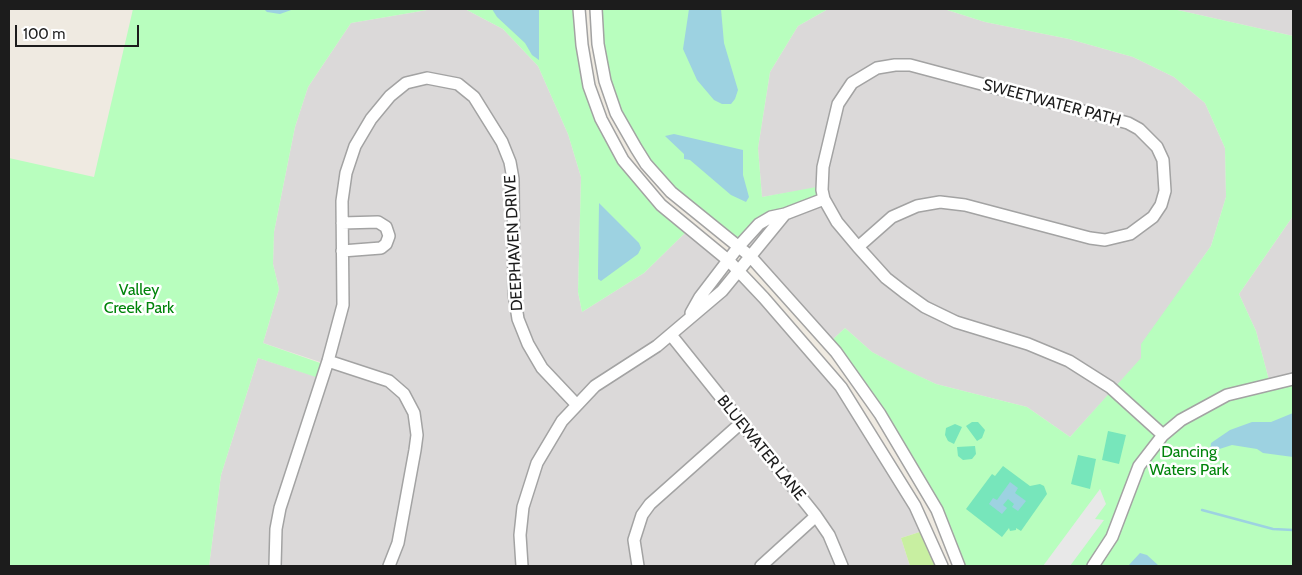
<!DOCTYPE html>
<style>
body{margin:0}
#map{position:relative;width:1302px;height:575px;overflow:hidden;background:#efeae1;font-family:Cabin,sans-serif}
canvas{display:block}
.frame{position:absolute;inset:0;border:10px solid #1c1c1c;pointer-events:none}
.scale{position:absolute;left:15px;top:25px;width:124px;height:22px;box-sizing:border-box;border:2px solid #1c1c1c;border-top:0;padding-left:6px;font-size:15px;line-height:18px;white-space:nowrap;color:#1c1c1c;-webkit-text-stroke:4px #fff;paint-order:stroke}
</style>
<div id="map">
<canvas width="1302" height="575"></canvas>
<div class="frame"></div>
<div class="scale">100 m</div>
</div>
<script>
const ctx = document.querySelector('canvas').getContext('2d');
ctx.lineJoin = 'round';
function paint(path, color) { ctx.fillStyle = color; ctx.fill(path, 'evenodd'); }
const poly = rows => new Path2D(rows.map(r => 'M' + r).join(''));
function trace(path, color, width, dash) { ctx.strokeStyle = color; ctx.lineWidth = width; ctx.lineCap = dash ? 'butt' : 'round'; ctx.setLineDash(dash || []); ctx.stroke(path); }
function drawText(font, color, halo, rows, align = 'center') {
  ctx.font = font + ' Cabin,sans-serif'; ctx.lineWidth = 5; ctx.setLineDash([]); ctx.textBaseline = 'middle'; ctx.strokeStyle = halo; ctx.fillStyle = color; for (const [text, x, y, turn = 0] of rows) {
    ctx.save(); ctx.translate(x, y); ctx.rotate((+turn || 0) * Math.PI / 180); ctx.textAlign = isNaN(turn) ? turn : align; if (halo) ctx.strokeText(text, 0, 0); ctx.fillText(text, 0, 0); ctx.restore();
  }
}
const residential = poly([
 [433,9,465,9,503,29,538,66,568,134,581,177,578,292,582,312,644,273,689,229,729,261,691,314,739,271,841,387,926,530,901,538,910,566,209,566,221,475,258,358,321,378,326,364,263,343,279,289,273,264,274,232,295,127,308,87,351,23],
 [828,9,944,9,985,22,1069,39,1133,57,1174,77,1205,103,1225,148,1226,197,1211,246,1185,283,1142,358,1070,437,1027,407,936,384,903,369,872,352,845,328,829,343,739,246,750,232,822,187,762,197,758,148,770,72,798,26],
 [1173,9,1293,9,1293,36],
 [1293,216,1293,379,1270,384,1256,331,1239,294]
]);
const grass = poly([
 [926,530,942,566,910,566,901,538]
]);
const park = poly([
 [133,9,433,9,351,23,308,87,295,127,274,232,273,264,279,289,263,343,326,365,322,379,258,358,221,475,209,566,9,566,9,158,94,177],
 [465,9,579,9,582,45,611,141,689,229,644,273,582,312,578,292,581,177,568,134,538,66,503,29],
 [596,9,828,9,798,26,770,72,758,148,762,197,822,186,824,199,771,217,739,246,671,192,616,113],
 [944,9,1173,9,1293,36,1293,216,1239,294,1256,331,1270,384,1293,379,1293,566,1101,566,1097,561,1093,566,959,566,937,510,829,343,845,328,872,352,904,369,936,384,1027,407,1070,437,1141,358,1141,344,1211,246,1226,197,1225,148,1205,103,1174,77,1133,57,1069,39,985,22]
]);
const pitch = poly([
 [972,422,978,422,985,430,982,438,977,441,966,426],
 [955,424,962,427,954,444,948,441,945,435,946,428],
 [1108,431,1126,435,1119,464,1102,460],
 [975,446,976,454,972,459,963,460,958,456,957,447],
 [1078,455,1096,459,1090,489,1071,484],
 [1003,466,1030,486,1040,484,1044,486,1047,494,1021,531,1016,528,1016,530,1010,531,1009,528,1002,537,966,509,992,474,995,476]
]);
const parking = poly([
 [1100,489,1106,504,1095,519,1104,520,1070,566,1043,566]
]);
const water = poly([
 [264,9,294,9,280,14,267,12],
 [492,9,539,9,539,60,532,55,525,43,497,17],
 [689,9,721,9,724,43,738,90,735,99,731,104,722,104,714,100,697,80,683,49],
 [674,134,743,150,743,175,749,197,746,202,731,195,690,160,684,159,684,154,665,136],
 [599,203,639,243,641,248,638,254,601,281,598,279,598,272],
 [1293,413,1293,457,1263,453,1257,449,1232,445,1210,452,1211,443,1230,430,1252,422,1271,422],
 [1010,482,1018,488,1015,493,1026,501,1018,511,1012,507,1014,504,1008,499,1003,505,1007,508,1002,514,989,504,993,498,997,500],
 [1140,553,1147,555,1159,566,1128,566]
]);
const stream = poly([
 [1202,510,1273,529,1293,530]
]);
const minor = poly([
 [579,9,582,45,589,86,601,119,623,160,661,205,729,261,764,298,841,387,915,506,942,566],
 [596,9,598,44,605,81,616,113,636,148,646,164,671,192,750,256,836,352,880,414,937,510,959,566],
 [342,223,378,222,386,227,389,236,386,244,381,248,342,251],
 [858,247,892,217,917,206,940,202,965,205,1090,238,1105,240,1130,234,1153,217,1161,205,1165,191,1163,160,1157,147,1139,129,1128,123,910,65,895,65,877,68,852,83,838,104,823,167,822,190,824,199,837,222,858,247,886,278,904,292,925,307,956,322,1028,344,1069,361,1110,387,1163,435],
 [691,313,700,297,739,246,759,224,771,217,785,214,824,199],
 [671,335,816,516,829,535,842,566],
 [328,361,389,381,404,394,414,413,417,435,415,450,398,543,389,566],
 [275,566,276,529,280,508,328,361,343,305,342,201,346,173,355,146,371,119,390,96,406,83,427,78,458,84,474,97,502,142,510,162,513,179,514,293,518,319,528,344,542,368,576,404],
 [522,566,520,535,523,507,537,463,562,421,595,386,657,346,722,291,785,214],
 [638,566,634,540,642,515,650,504,741,423],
 [761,566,816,516],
 [1093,566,1112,537,1139,466,1163,435,1181,420,1227,395,1293,379]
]);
const streetNames = [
 ["SWEETWATER PATH",1052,103,15],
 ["DEEPHAVEN DRIVE",514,243,-93],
 ["BLUEWATER LANE",761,448,51]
];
const parkNames = [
 ["Valley",139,290],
 ["Creek Park",139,308],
 ["Dancing",1189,452],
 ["Waters Park",1189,470]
];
paint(residential, '#dbd9d9');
paint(grass, '#c8efa1');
paint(park, '#b8febe');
paint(pitch, '#77e6bb');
paint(parking, '#e8e8e8');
paint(water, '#9dd2e1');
trace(stream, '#9dd2e1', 2.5);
trace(minor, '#a3a3a3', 14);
trace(minor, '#fff', 11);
drawText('16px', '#1c1c1c', '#fff', streetNames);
drawText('16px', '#01840b', '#fff', parkNames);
</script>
